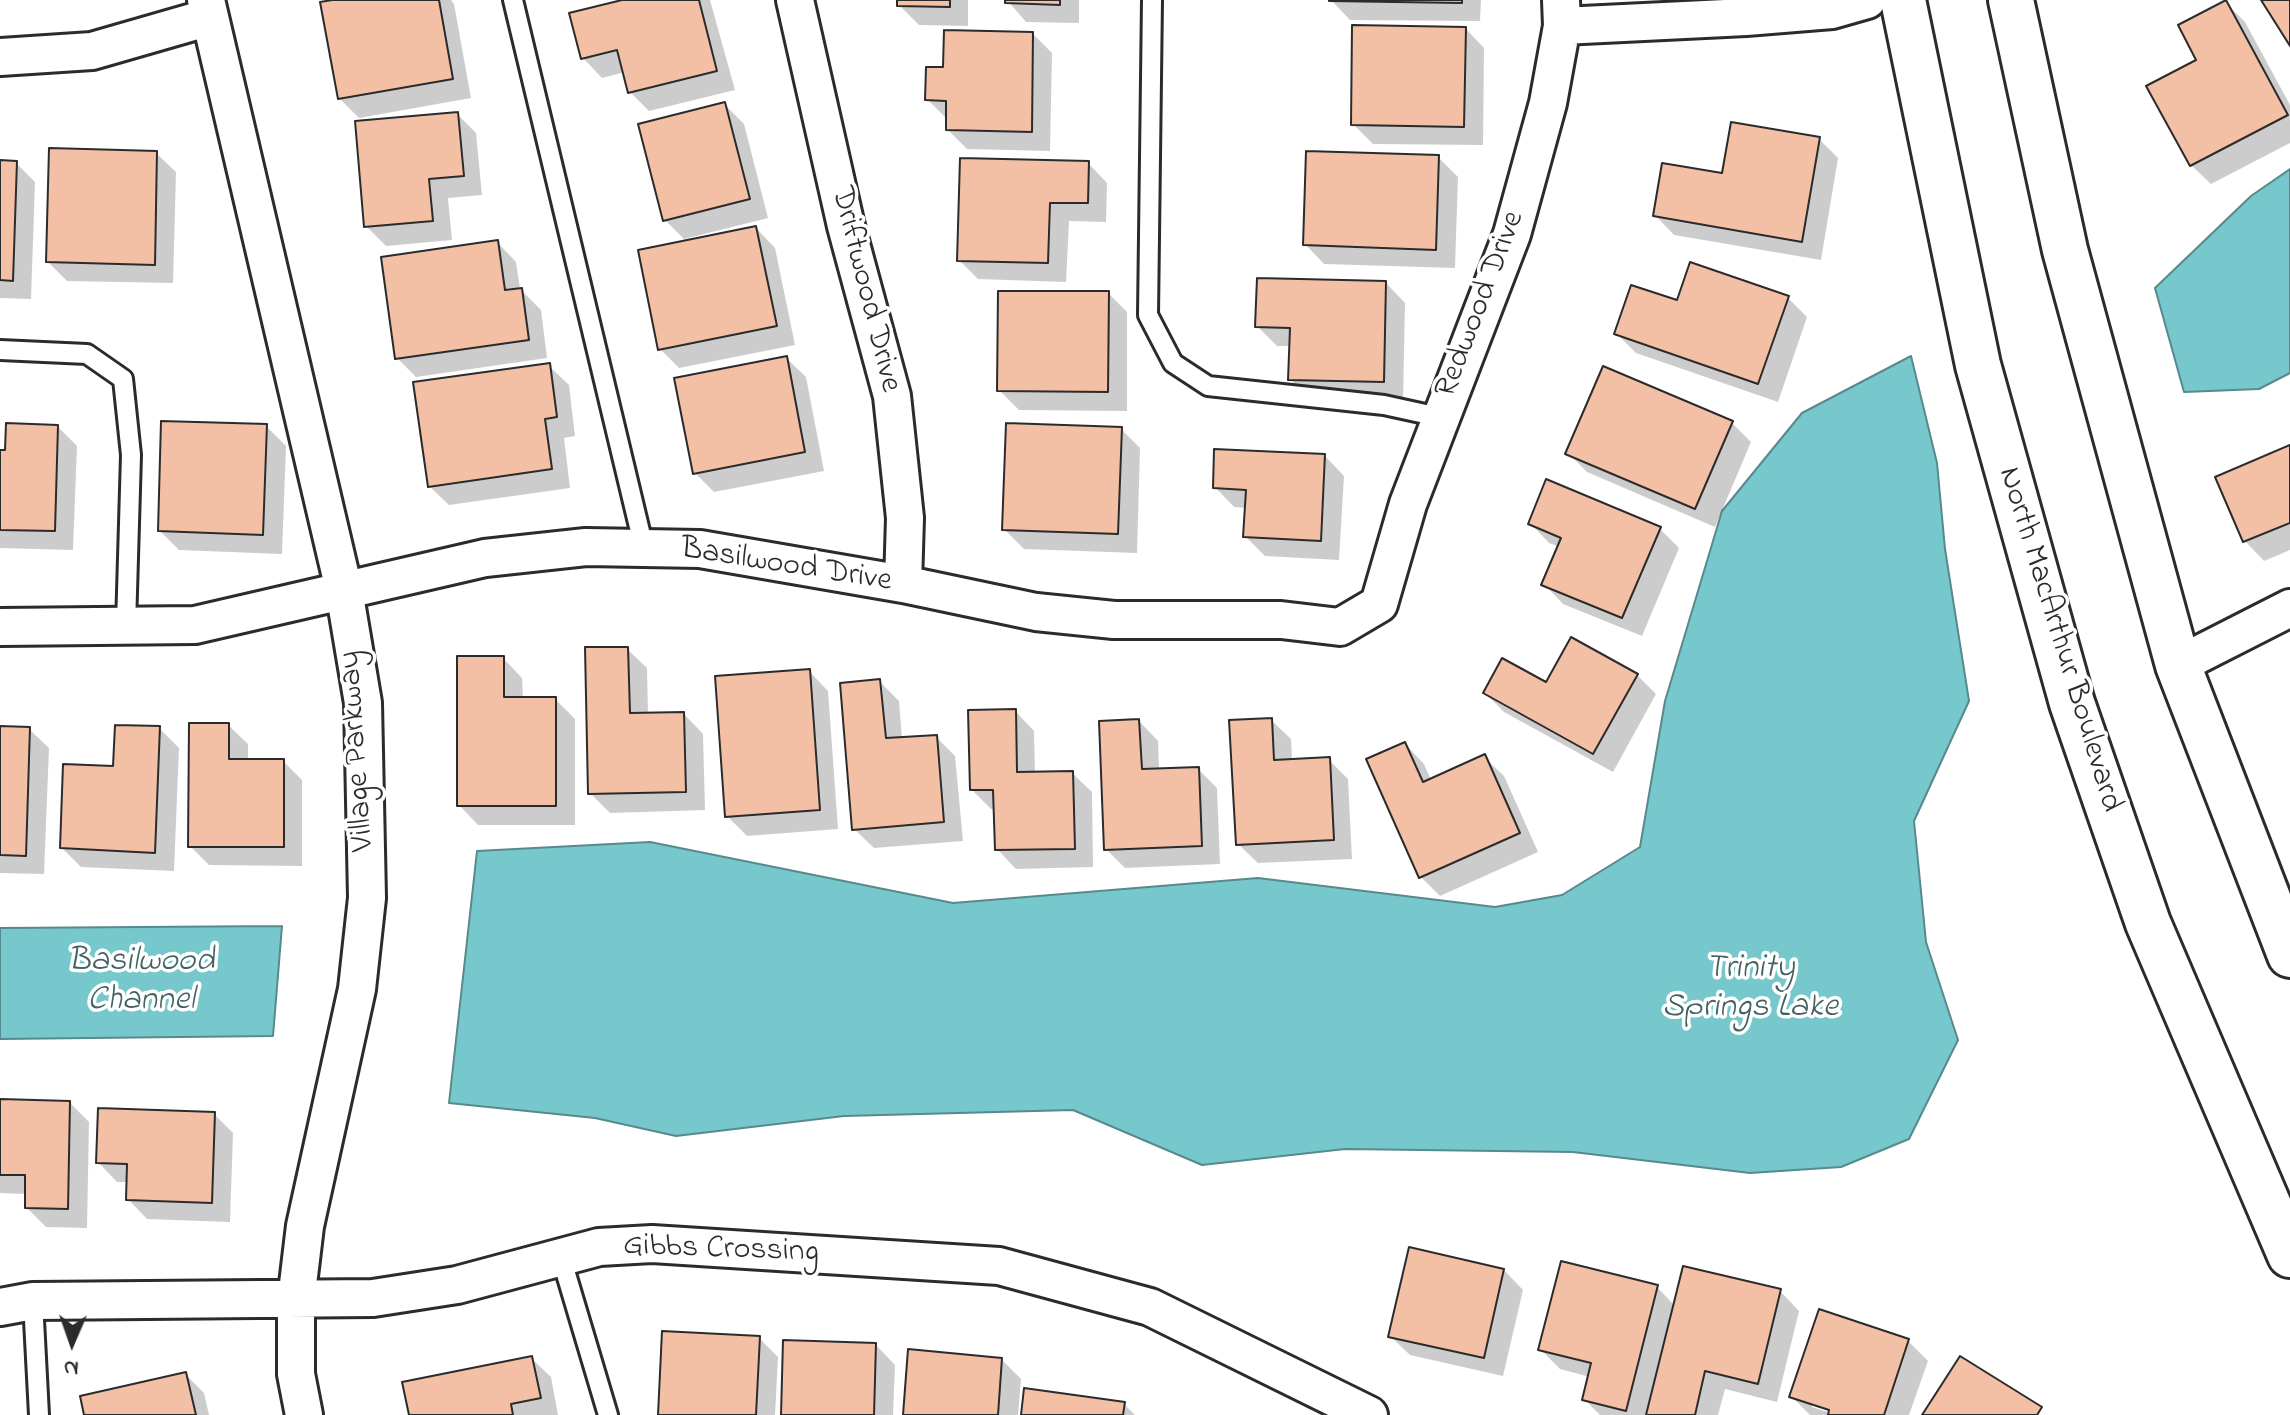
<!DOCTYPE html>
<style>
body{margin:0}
#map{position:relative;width:2290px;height:1415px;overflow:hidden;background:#fff;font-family:"Indie Flower",sans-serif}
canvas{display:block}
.north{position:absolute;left:32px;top:1303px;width:80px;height:80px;-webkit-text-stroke:6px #fff;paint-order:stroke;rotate:182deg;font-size:22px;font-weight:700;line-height:32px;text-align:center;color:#2b2b2b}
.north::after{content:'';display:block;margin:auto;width:28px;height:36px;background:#2b2b2b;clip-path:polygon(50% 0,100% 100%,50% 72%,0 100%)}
</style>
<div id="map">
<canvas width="2290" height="1415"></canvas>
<div class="north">N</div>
</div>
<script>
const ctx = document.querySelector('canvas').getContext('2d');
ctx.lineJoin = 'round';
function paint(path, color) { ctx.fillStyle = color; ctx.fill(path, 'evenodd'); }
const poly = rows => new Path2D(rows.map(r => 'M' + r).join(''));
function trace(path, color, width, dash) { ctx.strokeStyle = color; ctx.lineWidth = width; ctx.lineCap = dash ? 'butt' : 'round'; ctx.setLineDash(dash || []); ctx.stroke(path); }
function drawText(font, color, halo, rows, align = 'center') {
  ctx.font = font + ' "Indie Flower",sans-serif'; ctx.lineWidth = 7; ctx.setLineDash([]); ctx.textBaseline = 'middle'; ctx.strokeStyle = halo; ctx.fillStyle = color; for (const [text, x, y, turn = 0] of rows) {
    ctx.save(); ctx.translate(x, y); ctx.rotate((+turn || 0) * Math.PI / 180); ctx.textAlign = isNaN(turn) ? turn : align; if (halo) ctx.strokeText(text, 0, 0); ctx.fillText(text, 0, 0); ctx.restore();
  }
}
const water = poly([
 [2290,169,2290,373,2259,389,2184,392,2155,288,2251,196,2290,169],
 [1911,356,1937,463,1945,549,1969,701,1914,821,1926,942,1958,1040,1909,1139,1841,1167,1750,1173,1573,1152,1345,1149,1202,1165,1073,1110,844,1116,676,1136,595,1118,449,1103,477,851,650,842,953,903,1258,878,1495,907,1562,895,1640,847,1665,701,1722,511,1802,413,1911,356],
 [282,926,273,1036,0,1039,0,928,282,926]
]);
const shadow = poly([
 [344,0,451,0,454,4,471,98,359,118,339,98],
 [630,0,710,0,735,90,649,111,630,92,625,72,602,78,583,58],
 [899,0,968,0,968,26,919,25,899,5],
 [1007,0,1079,0,1079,23,1026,22],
 [1331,0,1481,0,1480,21,1350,20],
 [2226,3,2245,22,2290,105,2290,143,2211,184,2191,165,2198,61],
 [1465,28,1484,48,1483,145,1373,144,1353,124],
 [1033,34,1052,53,1050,151,967,149,948,130,947,119,927,99,945,69],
 [725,105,744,124,768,218,684,239,665,220],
 [457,114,476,133,482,195,448,198,452,240,386,246,366,226],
 [1819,139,1838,158,1821,260,1674,235,1655,215,1724,175],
 [156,153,176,172,173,283,67,281,48,262],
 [1438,157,1458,177,1455,268,1324,264,1305,244],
 [0,162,16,163,35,182,31,299,0,298],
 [1088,163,1107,183,1106,222,1069,221,1066,282,978,279,959,260],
 [756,228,775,248,795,345,679,368,660,349],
 [497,242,516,262,520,289,541,310,547,358,416,377,397,358],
 [1386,283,1405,303,1403,401,1310,399,1290,379,1291,346,1277,346,1257,326],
 [1108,293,1127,312,1127,411,1019,410,999,390],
 [1788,298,1807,317,1778,402,1636,353,1616,333],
 [786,358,806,377,824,471,714,492,695,473],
 [549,366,569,385,575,436,564,438,570,488,449,505,429,486],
 [1732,423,1751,442,1715,527,1587,472,1568,453],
 [266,426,286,446,282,554,179,550,160,531],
 [58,427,77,446,73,550,0,548,0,452,7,452],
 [1121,429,1140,448,1137,553,1024,549,1004,529],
 [2290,447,2290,550,2264,561,2245,541,2218,478],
 [1325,456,1344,476,1339,560,1265,556,1245,536,1247,508,1234,507,1215,487],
 [1530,523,1660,529,1679,548,1642,636,1563,604,1544,584,1560,547,1549,543],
 [627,649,647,668,648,715,684,714,703,734,705,810,610,813,590,793],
 [503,658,522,678,523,699,555,699,575,719,575,825,478,825,459,805],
 [809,671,828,691,838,829,747,836,727,816],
 [1637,675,1656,694,1613,772,1504,712,1485,693],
 [879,681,899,701,902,739,936,737,955,756,963,841,874,848,854,829],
 [1015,711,1034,731,1035,774,1072,773,1092,792,1093,867,1016,869,997,849,996,809,991,809,972,790],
 [1271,720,1291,739,1292,761,1329,760,1348,779,1352,859,1258,863,1238,844],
 [1139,721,1158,741,1159,770,1198,769,1217,788,1220,864,1125,868,1106,849],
 [228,725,248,744,248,761,283,761,302,780,302,866,209,865,190,846],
 [0,728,29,729,49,748,44,874,0,873],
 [159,728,179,748,174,871,81,867,62,848,115,768],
 [1405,744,1424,764,1431,780,1484,757,1504,776,1538,852,1440,896,1421,877],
 [0,1101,70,1103,89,1122,87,1228,46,1227,27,1208,27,1194,0,1193],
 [214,1114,233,1133,230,1222,147,1219,128,1199,129,1182,117,1182,98,1162],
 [1504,1270,1523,1290,1503,1376,1410,1355,1390,1336],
 [1657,1287,1675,1306,1780,1291,1799,1311,1777,1402,1725,1389,1718,1415,1600,1415,1584,1399,1590,1377,1560,1369,1541,1350],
 [759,1338,778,1357,775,1415,660,1415],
 [1908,1341,1928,1361,1909,1415,1838,1415,1840,1412,1812,1402,1812,1407,1837,1415,1810,1415,1791,1396],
 [876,1345,895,1365,893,1415,783,1415],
 [531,1358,551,1377,558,1415,411,1415],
 [1002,1360,1021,1379,1018,1415,905,1415],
 [185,1374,204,1393,209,1415,86,1415],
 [1124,1404,1135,1415,1023,1415]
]);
const building = poly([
 [332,0,439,0,453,79,338,99,320,2,332,0],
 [622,0,699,0,717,71,628,93,617,50,581,59,569,13,622,0],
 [897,0,950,0,950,7,897,6,897,0],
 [1005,0,1060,0,1060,5,1005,3,1005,0],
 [1329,0,1462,0,1462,3,1329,1,1329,0],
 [2226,0,2288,115,2190,166,2146,86,2196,60,2178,25,2226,0],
 [2261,0,2290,0,2290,46,2261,0],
 [1352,25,1466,27,1464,127,1351,125,1352,25],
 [944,30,1033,32,1032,132,946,130,946,101,925,100,926,67,943,67,944,30],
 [725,102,750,199,663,221,638,124,725,102],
 [458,112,464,176,429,179,433,221,364,227,355,121,458,112],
 [1731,122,1820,137,1802,242,1653,216,1662,163,1722,173,1731,122],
 [49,148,157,151,155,265,46,262,49,148],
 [1306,151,1439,155,1436,250,1303,245,1306,151],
 [960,158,1089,161,1088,203,1050,203,1048,263,957,261,960,158],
 [0,160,17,161,13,281,0,280,0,160],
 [756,226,777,326,658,350,638,250,756,226],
 [498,240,505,290,522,288,529,340,395,359,381,257,498,240],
 [1690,262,1789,296,1758,384,1614,334,1631,285,1677,300,1690,262],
 [1257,278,1386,281,1384,382,1288,380,1290,328,1255,327,1257,278],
 [998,291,1109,291,1108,392,997,391,998,291],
 [787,356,805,452,693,474,674,378,787,356],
 [550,363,557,417,545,419,552,469,428,487,413,382,550,363],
 [1603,366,1733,421,1695,509,1565,454,1603,366],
 [161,421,267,424,263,535,158,531,161,421],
 [6,423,58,425,55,531,0,530,0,450,5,450,6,423],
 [1006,423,1122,427,1118,534,1002,530,1006,423],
 [2290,445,2290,523,2243,542,2215,477,2290,445],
 [1214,449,1325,454,1321,541,1243,537,1246,490,1213,488,1214,449],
 [1546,479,1661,527,1622,618,1541,585,1561,538,1528,524,1546,479],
 [1571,637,1638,674,1593,754,1483,693,1502,658,1546,682,1571,637],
 [585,647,628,647,630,713,684,712,686,792,588,794,585,647],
 [457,656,504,656,504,697,556,697,556,806,457,806,457,656],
 [810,669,820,810,725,817,715,676,810,669],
 [880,679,886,738,937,735,944,822,852,830,840,683,880,679],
 [1016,709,1017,772,1073,771,1075,849,995,850,993,790,970,790,968,710,1016,709],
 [1272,718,1274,760,1330,757,1334,840,1236,845,1229,720,1272,718],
 [1139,719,1142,769,1199,767,1202,846,1104,850,1099,721,1139,719],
 [189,723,229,723,229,759,284,759,284,847,188,847,189,723],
 [115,725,160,726,155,853,60,848,63,764,113,766,115,725],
 [0,726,30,727,26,856,0,855,0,726],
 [1405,742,1423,782,1485,754,1520,833,1419,878,1366,759,1405,742],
 [0,1099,70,1101,68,1209,25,1208,25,1175,0,1175,0,1099],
 [98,1108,215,1112,212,1203,126,1200,127,1164,96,1163,98,1108],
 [1409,1247,1504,1269,1484,1358,1388,1337,1409,1247],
 [1561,1261,1658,1285,1626,1411,1582,1400,1591,1363,1538,1350,1561,1261],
 [1683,1266,1781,1289,1758,1384,1705,1371,1695,1415,1646,1415,1683,1266],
 [1819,1309,1909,1339,1884,1415,1828,1415,1829,1410,1789,1397,1819,1309],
 [662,1331,760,1336,756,1415,658,1415,662,1331],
 [783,1340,876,1343,874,1415,781,1415,783,1340],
 [908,1349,1002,1358,998,1415,903,1415,908,1349],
 [532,1356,541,1398,511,1404,513,1415,409,1415,402,1382,532,1356],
 [1960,1356,2042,1407,2037,1415,1922,1415,1960,1356],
 [186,1372,196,1415,84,1415,80,1396,186,1372],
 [1024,1388,1125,1402,1123,1415,1021,1415,1024,1388]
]);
const service = poly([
 [513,0,644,548],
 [1152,0,1148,315,1173,363,1208,386,1384,405,1439,417],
 [0,350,87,354,123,379,131,455,126,626],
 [561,1257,608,1415],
 [33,1301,39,1415]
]);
const minor = poly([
 [206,0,344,590,363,703,367,898,357,989,305,1226,296,1301,296,1374,304,1415],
 [795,0,846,226,892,396,905,518,903,584],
 [1562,26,1746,17,1832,10,1867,0],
 [0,57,92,51,210,17],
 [0,627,195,625,485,558,586,547,700,549,903,584,1036,612,1114,620,1281,620,1340,627,1379,604,1408,504,1512,234,1548,103,1562,26,1561,0],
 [2178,665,2290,608],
 [0,1307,33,1301,373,1298,457,1285,599,1247,652,1244,999,1266,1150,1307,1369,1415]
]);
const secondary = poly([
 [1903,0,1978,365,2072,703,2148,923,2290,1255],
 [2011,0,2065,250,2178,665,2290,955]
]);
const streetNames = [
 ["Driftwood Drive",864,290,76],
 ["Redwood Drive",1482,305,-69],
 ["Basilwood Drive",786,567,9],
 ["North MacArthur Boulevard",2058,640,73],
 ["Village Parkway",359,751,-94],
 ["Gibbs Crossing",721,1251,2]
];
const waterNames = [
 ["Basilwood",141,963],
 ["Channel",141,1002],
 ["Trinity",1750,970],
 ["Springs Lake",1750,1009]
];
paint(water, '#76c8cc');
trace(water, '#58898c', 2);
paint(shadow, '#0003');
paint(building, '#f4c0a5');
trace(building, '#2b2b2b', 2);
trace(service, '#2b2b2b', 24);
trace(minor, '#2b2b2b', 42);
trace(secondary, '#2b2b2b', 50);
trace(service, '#fff', 18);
trace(minor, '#fff', 36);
trace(secondary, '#fff', 44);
drawText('32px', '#2b2b2b', '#fff', streetNames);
drawText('italic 34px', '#456263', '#fff', waterNames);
</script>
